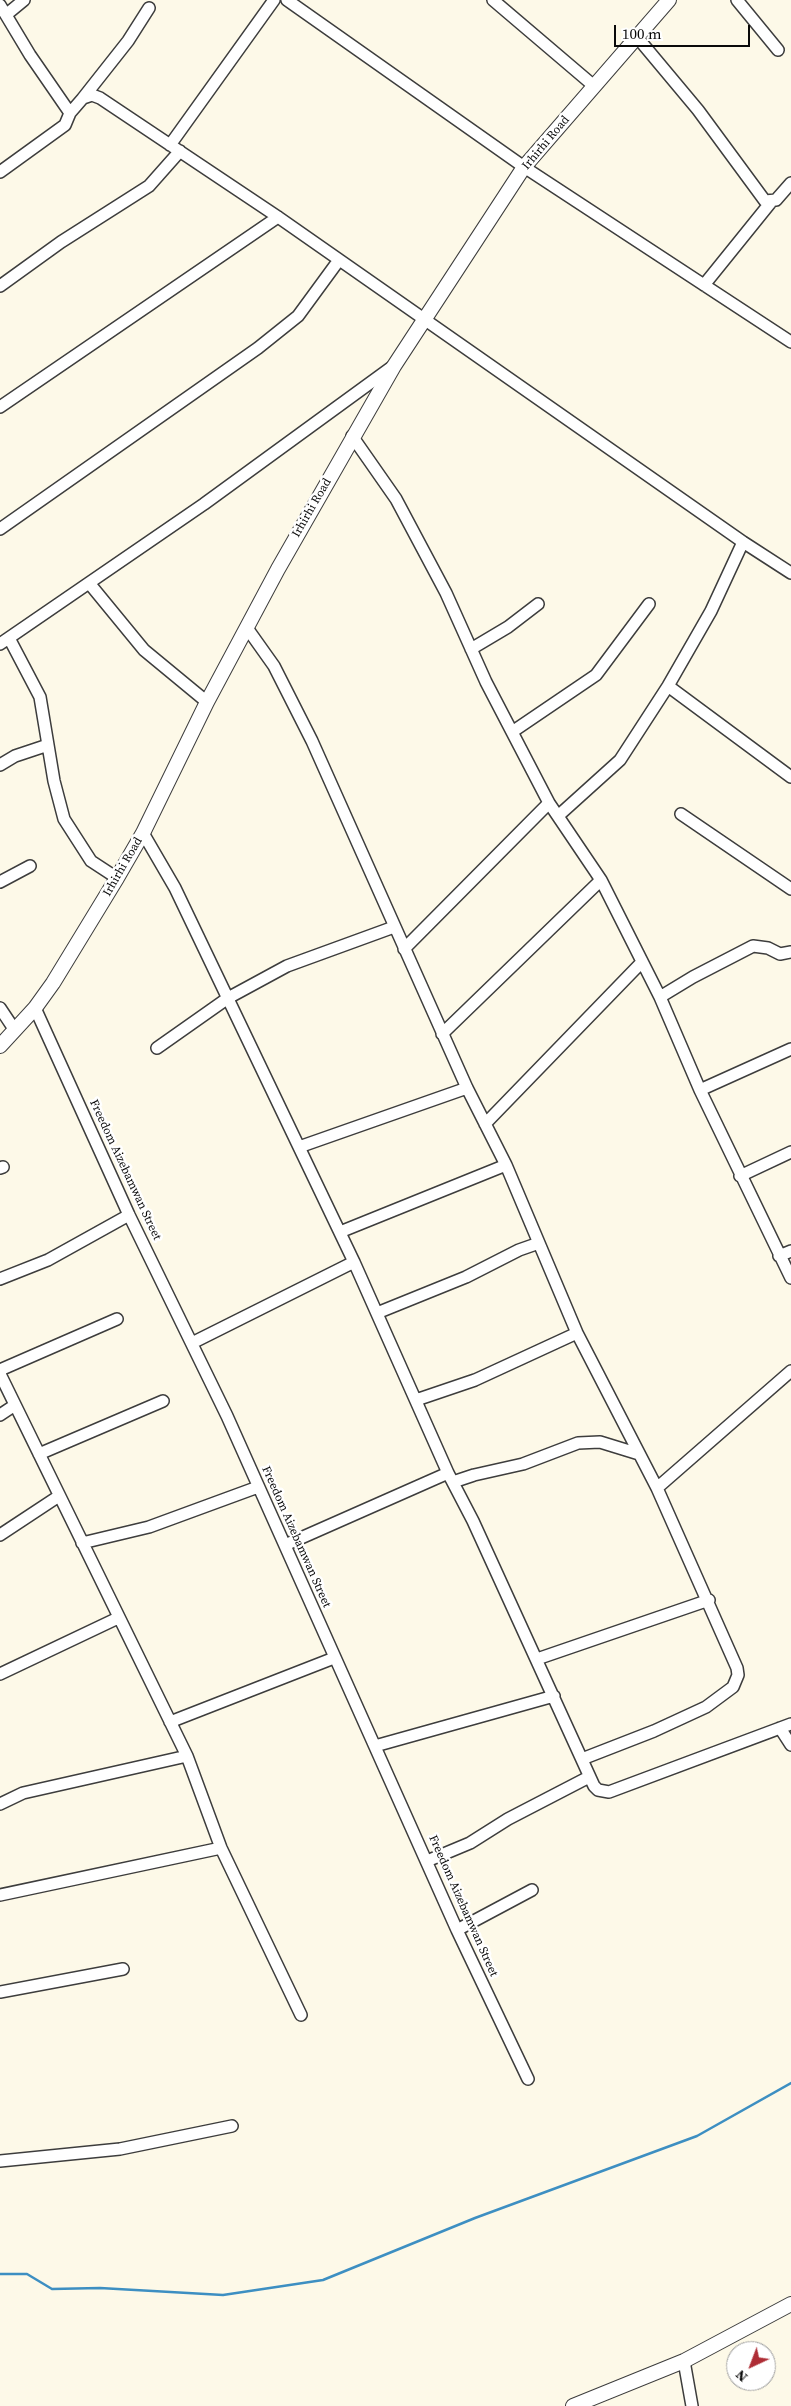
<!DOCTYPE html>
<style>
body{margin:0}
#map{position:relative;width:791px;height:2406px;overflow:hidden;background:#fdf9e8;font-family:"Source Serif 4",serif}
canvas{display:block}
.north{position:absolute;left:726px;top:2341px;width:50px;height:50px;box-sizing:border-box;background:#fff;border:1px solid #9d9d9d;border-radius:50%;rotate:223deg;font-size:14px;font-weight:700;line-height:20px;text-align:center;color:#0a0a0a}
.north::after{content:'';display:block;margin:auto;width:18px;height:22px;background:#ae2d35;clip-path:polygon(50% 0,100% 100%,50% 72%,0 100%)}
.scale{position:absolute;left:614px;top:25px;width:136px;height:22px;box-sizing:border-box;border:2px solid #0a0a0a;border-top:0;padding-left:6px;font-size:15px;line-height:18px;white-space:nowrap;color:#0a0a0a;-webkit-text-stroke:4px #fff;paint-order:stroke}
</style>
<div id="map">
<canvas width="791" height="2406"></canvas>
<div class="north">N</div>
<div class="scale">100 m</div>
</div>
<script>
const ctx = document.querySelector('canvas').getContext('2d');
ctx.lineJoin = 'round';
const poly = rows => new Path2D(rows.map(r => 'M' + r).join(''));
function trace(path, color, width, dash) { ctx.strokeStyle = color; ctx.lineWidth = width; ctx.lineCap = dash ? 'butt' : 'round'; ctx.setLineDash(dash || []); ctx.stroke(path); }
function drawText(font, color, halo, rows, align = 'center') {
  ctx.font = font + ' "Source Serif 4",serif'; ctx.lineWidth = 5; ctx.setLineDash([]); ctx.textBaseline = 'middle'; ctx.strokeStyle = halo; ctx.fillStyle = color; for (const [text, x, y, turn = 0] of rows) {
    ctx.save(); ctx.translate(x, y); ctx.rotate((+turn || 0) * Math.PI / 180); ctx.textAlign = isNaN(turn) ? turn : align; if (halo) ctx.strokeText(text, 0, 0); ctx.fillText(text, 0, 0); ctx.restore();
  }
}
const stream = poly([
 [0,2274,27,2274,52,2289,100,2288,223,2295,323,2280,475,2218,697,2136,791,2083]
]);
const minor = poly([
 [287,0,524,167,791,342],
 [493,0,594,86],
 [737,0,778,50],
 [0,5,30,55,70,113],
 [7,14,24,0],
 [637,37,698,110,765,201,776,200,791,183],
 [83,98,128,41,149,8],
 [170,145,274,0],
 [0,172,65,125,70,113,83,98,92,95,100,98,278,217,743,542,791,573],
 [704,285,771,202],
 [0,286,61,242,149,186,180,151],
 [0,407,278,217],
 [352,436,396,499,446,593,486,682,549,803,601,880,660,997,700,1090,791,1278],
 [0,529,258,348,298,316,339,260],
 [89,583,144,650,207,702],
 [247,628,274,666,312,741,467,1088,506,1165,577,1333,657,1488,737,1668,738,1675,733,1687,706,1707,654,1731,582,1759],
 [9,638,40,697,54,781,64,819,91,861,117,878],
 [0,644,204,504,392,367],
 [471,649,508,627,538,604],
 [668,686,791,777],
 [512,732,596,675,649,604],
 [0,765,15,756,48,745],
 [681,814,791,889],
 [558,816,620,760,668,686,711,611,743,542],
 [143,833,175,888,354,1262,448,1473,473,1521,594,1786,598,1790,609,1792,791,1724],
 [0,882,30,866],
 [404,949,549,803],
 [660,997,693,977,753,946,768,948,780,954,791,952],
 [0,1008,14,1029],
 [35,1008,129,1215,227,1416,457,1930,528,2079],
 [442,1034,601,880],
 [157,1048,228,998,287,966,394,927],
 [700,1090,791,1049],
 [485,1124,641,963],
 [299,1147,467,1088],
 [0,1168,3,1167],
 [740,1176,791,1152],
 [340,1232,506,1165],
 [779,1256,791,1251],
 [0,1279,48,1260,129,1215],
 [377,1313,466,1277,519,1250,539,1243],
 [192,1343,354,1262],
 [0,1370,117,1319],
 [0,1374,187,1756,221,1848,301,2015],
 [416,1400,475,1380,577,1333],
 [0,1415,15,1405],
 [39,1454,163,1401],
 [453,1482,474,1475,523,1464,578,1443,600,1442,639,1454],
 [657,1488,791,1371],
 [0,1535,59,1496],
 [82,1543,149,1527,258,1487],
 [285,1545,448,1473],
 [537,1659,709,1600],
 [0,1674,118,1618],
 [170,1722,334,1658],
 [780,1728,791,1745],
 [375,1746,554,1696],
 [0,1804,23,1793,187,1756],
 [427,1861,470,1843,508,1819,589,1777],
 [0,1895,221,1848],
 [457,1930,532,1890],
 [0,1992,123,1969],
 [0,2161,120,2149,232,2126],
 [684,2361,692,2406]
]);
const tertiary = poly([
 [0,1046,35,1008,53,983,117,878,143,833,207,702,278,569,394,366,524,167,669,0],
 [573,2406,684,2361,791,2304]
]);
const streetNames = [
 ["Irhirhi Road",546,143,-50],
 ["Irhirhi Road",312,508,-60],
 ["Irhirhi Road",123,867,-60],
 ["Freedom Aizebamwan Street",125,1170,65],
 ["Freedom Aizebamwan Street",296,1537,66],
 ["Freedom Aizebamwan Street",463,1906,66]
];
trace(stream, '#3d8fc2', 2.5);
trace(minor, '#3d3d3d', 14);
trace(tertiary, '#3d3d3d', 16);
trace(minor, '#fff', 11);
trace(tertiary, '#fff', 14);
drawText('12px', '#0a0a0a', '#fff', streetNames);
</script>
